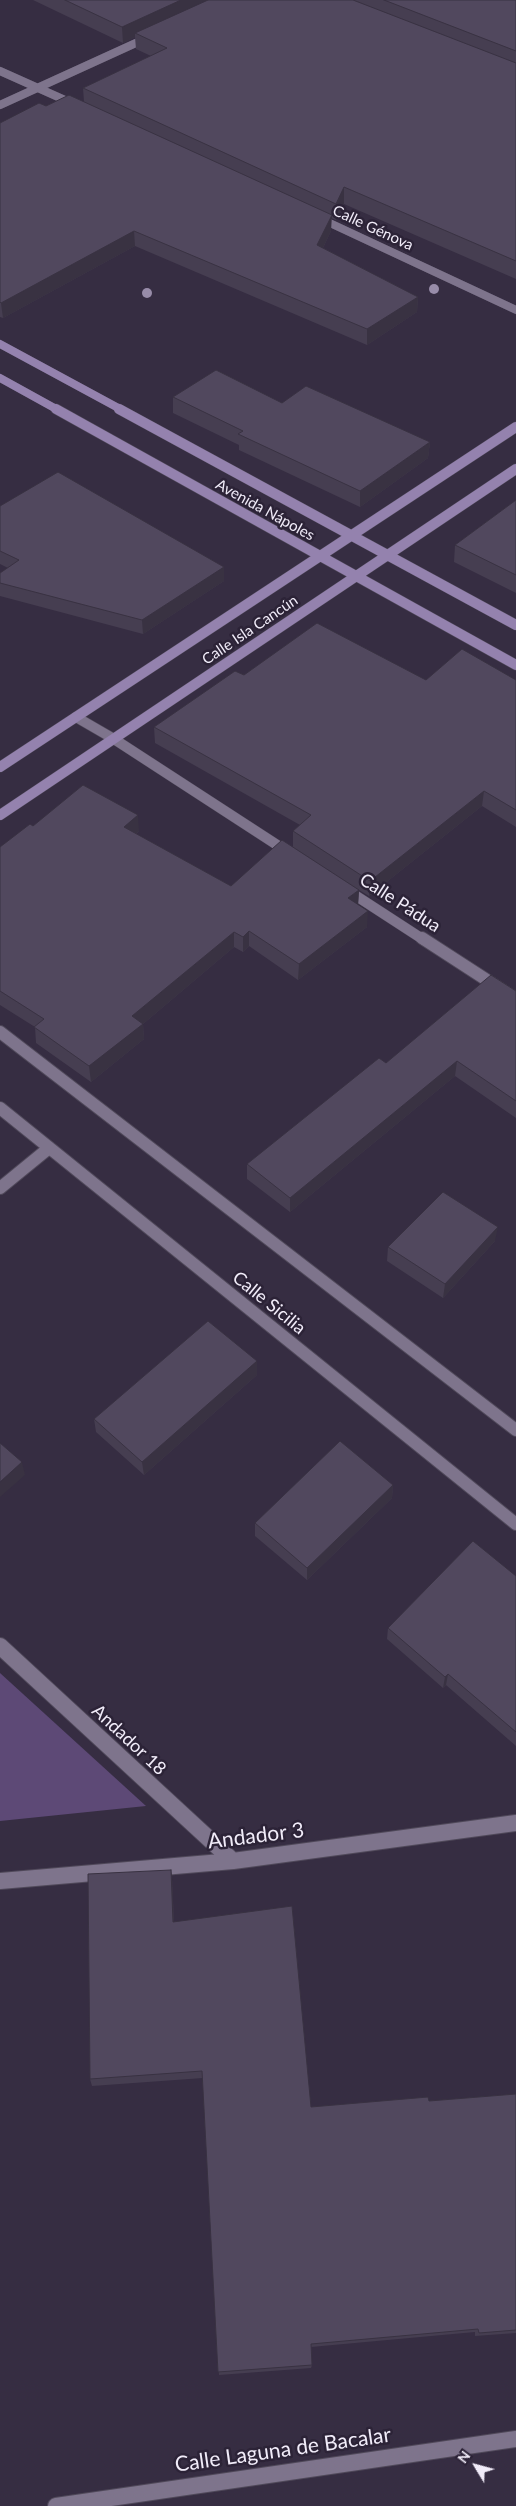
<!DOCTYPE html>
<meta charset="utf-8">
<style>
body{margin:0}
#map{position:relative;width:516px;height:2506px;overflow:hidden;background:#362d42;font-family:Lato,sans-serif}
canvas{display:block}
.north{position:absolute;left:451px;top:2441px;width:50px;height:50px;-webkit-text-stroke:4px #2c2337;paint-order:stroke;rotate:307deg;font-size:14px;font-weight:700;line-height:20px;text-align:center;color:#f1ecf9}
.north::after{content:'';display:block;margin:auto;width:18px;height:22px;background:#f1ecf9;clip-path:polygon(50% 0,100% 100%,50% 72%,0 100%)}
</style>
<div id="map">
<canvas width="516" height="2506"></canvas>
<div class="north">N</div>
</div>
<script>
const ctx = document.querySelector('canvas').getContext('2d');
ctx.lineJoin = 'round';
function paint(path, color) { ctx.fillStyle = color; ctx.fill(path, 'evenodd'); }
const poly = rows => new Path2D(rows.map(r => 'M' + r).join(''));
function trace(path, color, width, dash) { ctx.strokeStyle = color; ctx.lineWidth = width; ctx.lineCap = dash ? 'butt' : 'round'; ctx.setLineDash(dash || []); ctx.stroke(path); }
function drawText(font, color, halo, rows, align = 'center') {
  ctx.font = font + ' Lato,sans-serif'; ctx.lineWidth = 5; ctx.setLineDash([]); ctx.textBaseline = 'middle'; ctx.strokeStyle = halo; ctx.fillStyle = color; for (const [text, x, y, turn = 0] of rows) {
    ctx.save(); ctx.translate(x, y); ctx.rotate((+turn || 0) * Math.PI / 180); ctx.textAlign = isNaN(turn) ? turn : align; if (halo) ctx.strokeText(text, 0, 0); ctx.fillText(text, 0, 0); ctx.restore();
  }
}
const green = poly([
 [0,1673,146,1806,0,1821]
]);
const streetFar3 = poly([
 [0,71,76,105],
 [0,105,149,37],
 [317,217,516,310]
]);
const streetFar2 = poly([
 [76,717,114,739,291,854],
 [344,888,424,940]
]);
const streetFar1 = poly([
 [422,938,516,999],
 [0,1032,516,1430],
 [0,1108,516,1524],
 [0,1188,49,1148]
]);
const street = poly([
 [0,1646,233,1861],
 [0,1881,233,1861,516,1823],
 [56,2506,516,2439]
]);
const secondaryFar1 = poly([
 [0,344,122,410],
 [0,378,58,410]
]);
const secondary = poly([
 [56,409,516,665],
 [119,409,516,625],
 [0,767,516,427],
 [0,815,516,469]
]);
const trees = [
 [434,289],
 [147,293]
];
const wall = poly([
 [33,0,516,0,516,279,344,204,336,220,331,218,331,231,323,248,418,297,417,312,367,345,135,246,3,318,0,317,0,123,46,106,84,102,83,88,151,56,136,49,135,37,123,43],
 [173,397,282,403,430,442,428,458,360,507,239,450,239,445,173,413],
 [516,500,516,593,454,562,455,545],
 [0,506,224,581,143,634,0,596,0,573,8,568,0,564],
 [244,675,426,680,516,680,516,827,482,806,369,896,359,890,358,905,367,927,298,980,249,946,243,952,234,947,143,1024,144,1039,91,1082,36,1043,35,1027,0,1005,0,847,33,826,139,831,136,834,231,886,293,847,293,831,300,825,155,743,154,727],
 [516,991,516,1118,455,1076,290,1212,247,1179,247,1164,386,1063],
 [495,1241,443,1298,387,1261,388,1247],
 [257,1375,144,1475,96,1432,94,1419],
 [393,1485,392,1498,307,1580,255,1536,255,1523],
 [516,1576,516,1746,446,1685,443,1688,387,1639,388,1628],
 [171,1870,172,1879,174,1922,311,2107,429,2101,516,2094,516,2333,475,2336,475,2332,311,2347,312,2365,311,2368,219,2375,203,2078,92,2086,90,2079]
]);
const shadedWall = poly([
 [181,0,216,0,135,33,135,37,123,43,122,27],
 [344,187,344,204,336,220,336,204],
 [332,215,331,231,317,260,317,245],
 [134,231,135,246,3,318,1,303],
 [418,297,417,312,367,345,367,329],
 [430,442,428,458,360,507,360,491],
 [224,567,224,581,143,634,142,620],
 [484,791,482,806,369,896,370,881],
 [138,815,139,831,126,843,124,827],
 [359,890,358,905,348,898],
 [368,911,367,927,298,980,299,964],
 [249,931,249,946,243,952,243,937],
 [234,932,234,947,143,1024,144,1039,91,1082,89,1066,132,1016],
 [457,1061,455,1076,290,1212,290,1198],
 [498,1227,495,1241,443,1298,445,1284],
 [257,1361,257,1375,144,1475,142,1462],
 [22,1462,25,1475,0,1497,0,1482],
 [393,1485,392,1498,307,1580,307,1568],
 [448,1674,446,1685,443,1688,445,1677],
 [171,1870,172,1879,174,1930,173,1922]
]);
const building = poly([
 [65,0,181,0,122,27,65,0],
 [208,0,353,0,516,63,516,261,344,187,336,204,83,88,167,48,135,33,208,0],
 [384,0,516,0,516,51,384,0],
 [69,95,332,215,317,245,418,297,367,329,134,231,1,303,0,302,0,123,39,103,46,106,69,95],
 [216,370,282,403,306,386,430,442,360,491,238,434,243,431,173,397,216,370],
 [58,472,224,567,142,620,0,583,0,573,19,560,0,551,0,506,58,472],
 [516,500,516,575,455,545,516,500],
 [317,623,426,680,462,649,516,680,516,810,484,791,370,881,293,831,311,815,154,727,235,671,244,675,317,623],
 [83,785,138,815,124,827,231,886,282,840,359,890,348,898,368,911,299,964,249,931,243,937,234,932,132,1016,143,1024,89,1066,34,1027,44,1019,0,991,0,847,30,824,33,826,83,785],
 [491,975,516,991,516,1101,457,1061,290,1198,247,1164,379,1058,386,1063,491,975],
 [443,1192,498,1227,445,1284,388,1247,443,1192],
 [208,1321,257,1361,142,1462,94,1419,208,1321],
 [340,1441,393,1485,307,1568,255,1523,340,1441],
 [0,1443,22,1462,0,1482,0,1443],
 [473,1541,516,1576,516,1732,448,1674,445,1677,388,1628,473,1541],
 [171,1870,173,1922,292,1906,311,2107,428,2097,429,2101,516,2094,516,2330,479,2333,478,2329,311,2344,312,2365,218,2372,202,2071,90,2079,88,1874,171,1870]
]);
const farStreetnames = [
 ["Calle Génova",373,228,25],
 ["Avenida Nápoles",265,510,29],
 ["Calle Isla Cancún",250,630,-34]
];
const streetNames = [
 ["Calle Pádua",400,903,33],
 ["Calle Sicilia",269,1303,39],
 ["Andador 18",129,1740,43]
];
const nearStreetnames = [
 ["Andador 3",256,1836,-7],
 ["Calle Laguna de Bacalar",283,2450,-8]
];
paint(green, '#5d4976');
trace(streetFar3, '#50495a', 8);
trace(streetFar2, '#50495a', 11);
trace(streetFar1, '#50495a', 14);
trace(street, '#50495a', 18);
trace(secondaryFar1, '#50495a', 8);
trace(secondary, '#50495a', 11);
trace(streetFar3, '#7e748c', 8);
trace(streetFar2, '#7e748c', 10);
trace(streetFar1, '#7e748c', 12);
trace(street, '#7e748c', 16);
trace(secondaryFar1, '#9482ae', 8);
trace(secondary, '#9482ae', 10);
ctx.fillStyle = '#988ca9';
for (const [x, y] of trees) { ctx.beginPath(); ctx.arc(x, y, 5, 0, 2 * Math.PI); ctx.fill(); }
paint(wall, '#463e51');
paint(shadedWall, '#393242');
paint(building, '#51485e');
trace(building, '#393242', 1);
drawText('15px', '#f1ecf9', '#2c2337', farStreetnames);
drawText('18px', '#f1ecf9', '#2c2337', streetNames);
drawText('21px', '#f1ecf9', '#2c2337', nearStreetnames);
</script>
